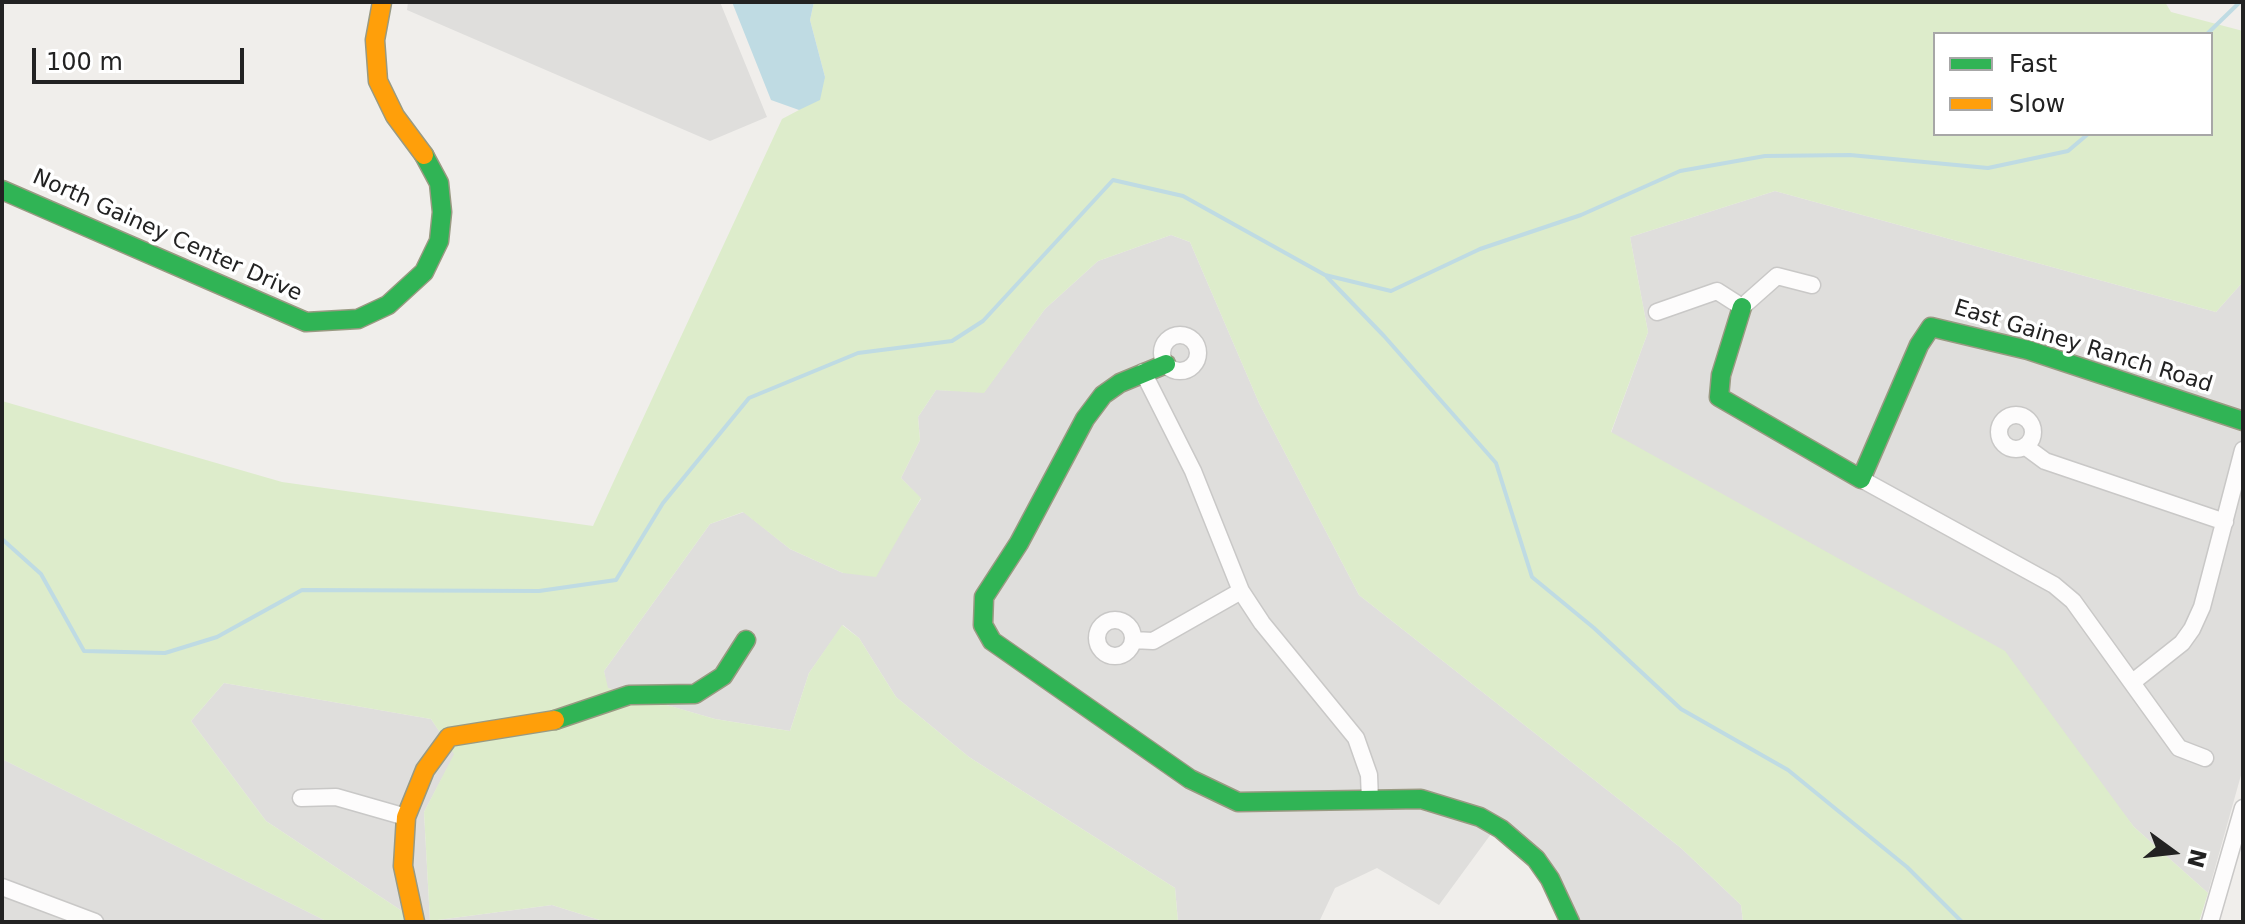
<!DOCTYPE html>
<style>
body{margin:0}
#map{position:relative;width:2245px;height:924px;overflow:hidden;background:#f0eeeb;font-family:"DejaVu Sans",sans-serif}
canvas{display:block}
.frame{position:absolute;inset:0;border:4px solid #222;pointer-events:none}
.legend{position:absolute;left:1933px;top:32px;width:280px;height:104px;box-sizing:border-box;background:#fff;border:2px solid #a7a7a7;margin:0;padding:10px 14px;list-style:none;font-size:24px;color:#222}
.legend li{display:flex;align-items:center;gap:16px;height:40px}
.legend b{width:40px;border:2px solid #a7a7a7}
.north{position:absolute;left:2133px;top:812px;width:80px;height:80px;-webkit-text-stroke:6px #fff;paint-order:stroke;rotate:105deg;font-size:22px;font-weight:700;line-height:32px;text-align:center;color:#222}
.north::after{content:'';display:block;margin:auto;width:28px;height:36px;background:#222;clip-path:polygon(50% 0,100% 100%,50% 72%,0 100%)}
.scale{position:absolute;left:32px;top:48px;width:212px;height:36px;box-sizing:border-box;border:4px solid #222;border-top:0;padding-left:10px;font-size:24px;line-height:28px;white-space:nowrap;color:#222;-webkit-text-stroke:6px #fff;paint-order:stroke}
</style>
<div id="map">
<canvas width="2245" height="924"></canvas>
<div class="frame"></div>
<ul class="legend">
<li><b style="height:10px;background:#30b455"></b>Fast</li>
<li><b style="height:10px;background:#ff9f0a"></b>Slow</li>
</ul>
<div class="north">N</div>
<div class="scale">100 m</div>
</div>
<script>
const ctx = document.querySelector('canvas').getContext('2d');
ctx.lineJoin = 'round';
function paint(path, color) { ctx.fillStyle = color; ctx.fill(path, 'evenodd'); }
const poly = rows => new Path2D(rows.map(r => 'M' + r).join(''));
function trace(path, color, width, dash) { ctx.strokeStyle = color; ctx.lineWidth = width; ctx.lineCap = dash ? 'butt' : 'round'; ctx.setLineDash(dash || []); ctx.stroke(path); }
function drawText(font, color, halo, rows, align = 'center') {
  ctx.font = font + ' "DejaVu Sans",sans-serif'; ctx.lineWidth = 7; ctx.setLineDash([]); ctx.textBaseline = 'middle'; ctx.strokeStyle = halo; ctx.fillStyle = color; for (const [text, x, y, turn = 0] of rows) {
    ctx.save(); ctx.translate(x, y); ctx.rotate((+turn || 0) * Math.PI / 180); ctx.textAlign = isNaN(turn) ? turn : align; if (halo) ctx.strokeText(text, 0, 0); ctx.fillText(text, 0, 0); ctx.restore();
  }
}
const residential = poly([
 [408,2,720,2,767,117,710,141,407,10],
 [1775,191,2216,312,2241,284,2243,275,2243,768,2208,893,2134,827,2091,774,1611,433,1648,332,1630,237],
 [1171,235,1190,242,1259,403,1359,595,1681,848,1741,905,1743,922,1577,922,1502,819,1439,905,1377,868,1335,888,1319,922,1178,922,1175,888,969,757,896,697,859,638,843,625,809,673,790,731,715,719,607,688,604,671,710,524,744,512,790,549,843,573,907,521,921,499,901,478,920,440,918,417,936,390,984,392,1045,309,1098,261],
 [224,683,431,719,455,754,424,812,430,921,552,905,606,922,407,922,405,913,266,821,191,721],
 [2,759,328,922,2,922]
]);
const grass = poly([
 [814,2,2165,2,2171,12,2243,31,2243,275,2241,284,2216,312,1775,191,1630,237,1648,332,1611,432,2005,651,2134,827,2208,893,2199,922,1743,922,1741,905,1681,848,1359,595,1259,403,1190,242,1171,235,1098,261,1045,309,984,393,936,390,918,417,920,440,901,478,921,498,876,577,843,573,790,549,743,512,710,524,604,671,608,688,715,719,790,731,809,673,842,625,859,638,896,697,969,757,1175,888,1178,922,606,922,552,905,430,921,424,812,454,754,431,719,224,683,191,721,266,821,405,913,407,922,328,922,2,759,2,401,282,482,593,526,782,119,799,110,825,77,810,20],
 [1935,34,2211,34,2211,134,1935,134]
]);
const water = poly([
 [732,2,814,2,810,20,825,77,820,100,799,110,771,100]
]);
const stream = poly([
 [2207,34,2240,2],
 [1327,277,1384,336,1496,463,1532,577,1594,628,1681,709,1788,770,1907,867,1962,922],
 [2,539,41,574,84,651,165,653,217,637,302,590,539,591,616,580,663,503,749,398,858,353,952,341,983,321,1113,180,1183,196,1325,275,1391,291,1480,249,1581,215,1680,171,1765,156,1850,155,1988,168,2068,151,2088,134]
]);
const street = poly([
 [1657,312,1717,291,1742,307,1777,276,1812,285],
 '1162 353a18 18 0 1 1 36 0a18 18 0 1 1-36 0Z',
 [1143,372,1193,471,1241,591,1262,623,1356,738,1369,775,1370,800],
 '1999 432a17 17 0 1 1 34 0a17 17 0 1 1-34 0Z',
 [2026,447,2045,461,2225,522],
 [1861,479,2054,585,2073,601,2179,748,2205,758],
 '1097 638a18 18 0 1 1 36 0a18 18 0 1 1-36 0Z',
 [1133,640,1153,641,1241,591],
 [2134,681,2182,643,2192,629,2202,607,2243,450],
 [301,798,336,797,406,817],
 [2,887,95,922],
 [2210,922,2243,808]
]);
const fast = poly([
 [2,190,306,322,358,319,388,305,424,272,439,241,442,212,439,183,424,155],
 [1742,307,1721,375,1719,397,1861,479,1919,345,1931,327,2028,350,2243,421],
 [1166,364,1120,383,1103,395,1085,419,1019,543,984,597,983,625,992,641,1190,779,1238,802,1421,799,1480,817,1501,829,1536,859,1550,879,1570,922],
 [555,720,629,695,695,694,723,676,746,640]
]);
const slow = poly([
 [382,2,375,40,378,81,395,116,424,155],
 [415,922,403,866,406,817,425,770,449,737,555,720]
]);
const streetNames = [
 ["North Gainey Center Drive",167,236,24],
 ["East Gainey Ranch Road",2083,347,17]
];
paint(residential, '#dfdedc');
paint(grass, '#ddeccb');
paint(water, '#bfdbe3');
trace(stream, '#bfdbe3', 4);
trace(street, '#c9c8c7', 19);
trace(fast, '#999a82', 21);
trace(slow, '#999a82', 21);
trace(street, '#fdfcfc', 16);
trace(fast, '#30b455', 18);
trace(slow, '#ff9f0a', 18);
drawText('22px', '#222', '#fff', streetNames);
</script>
